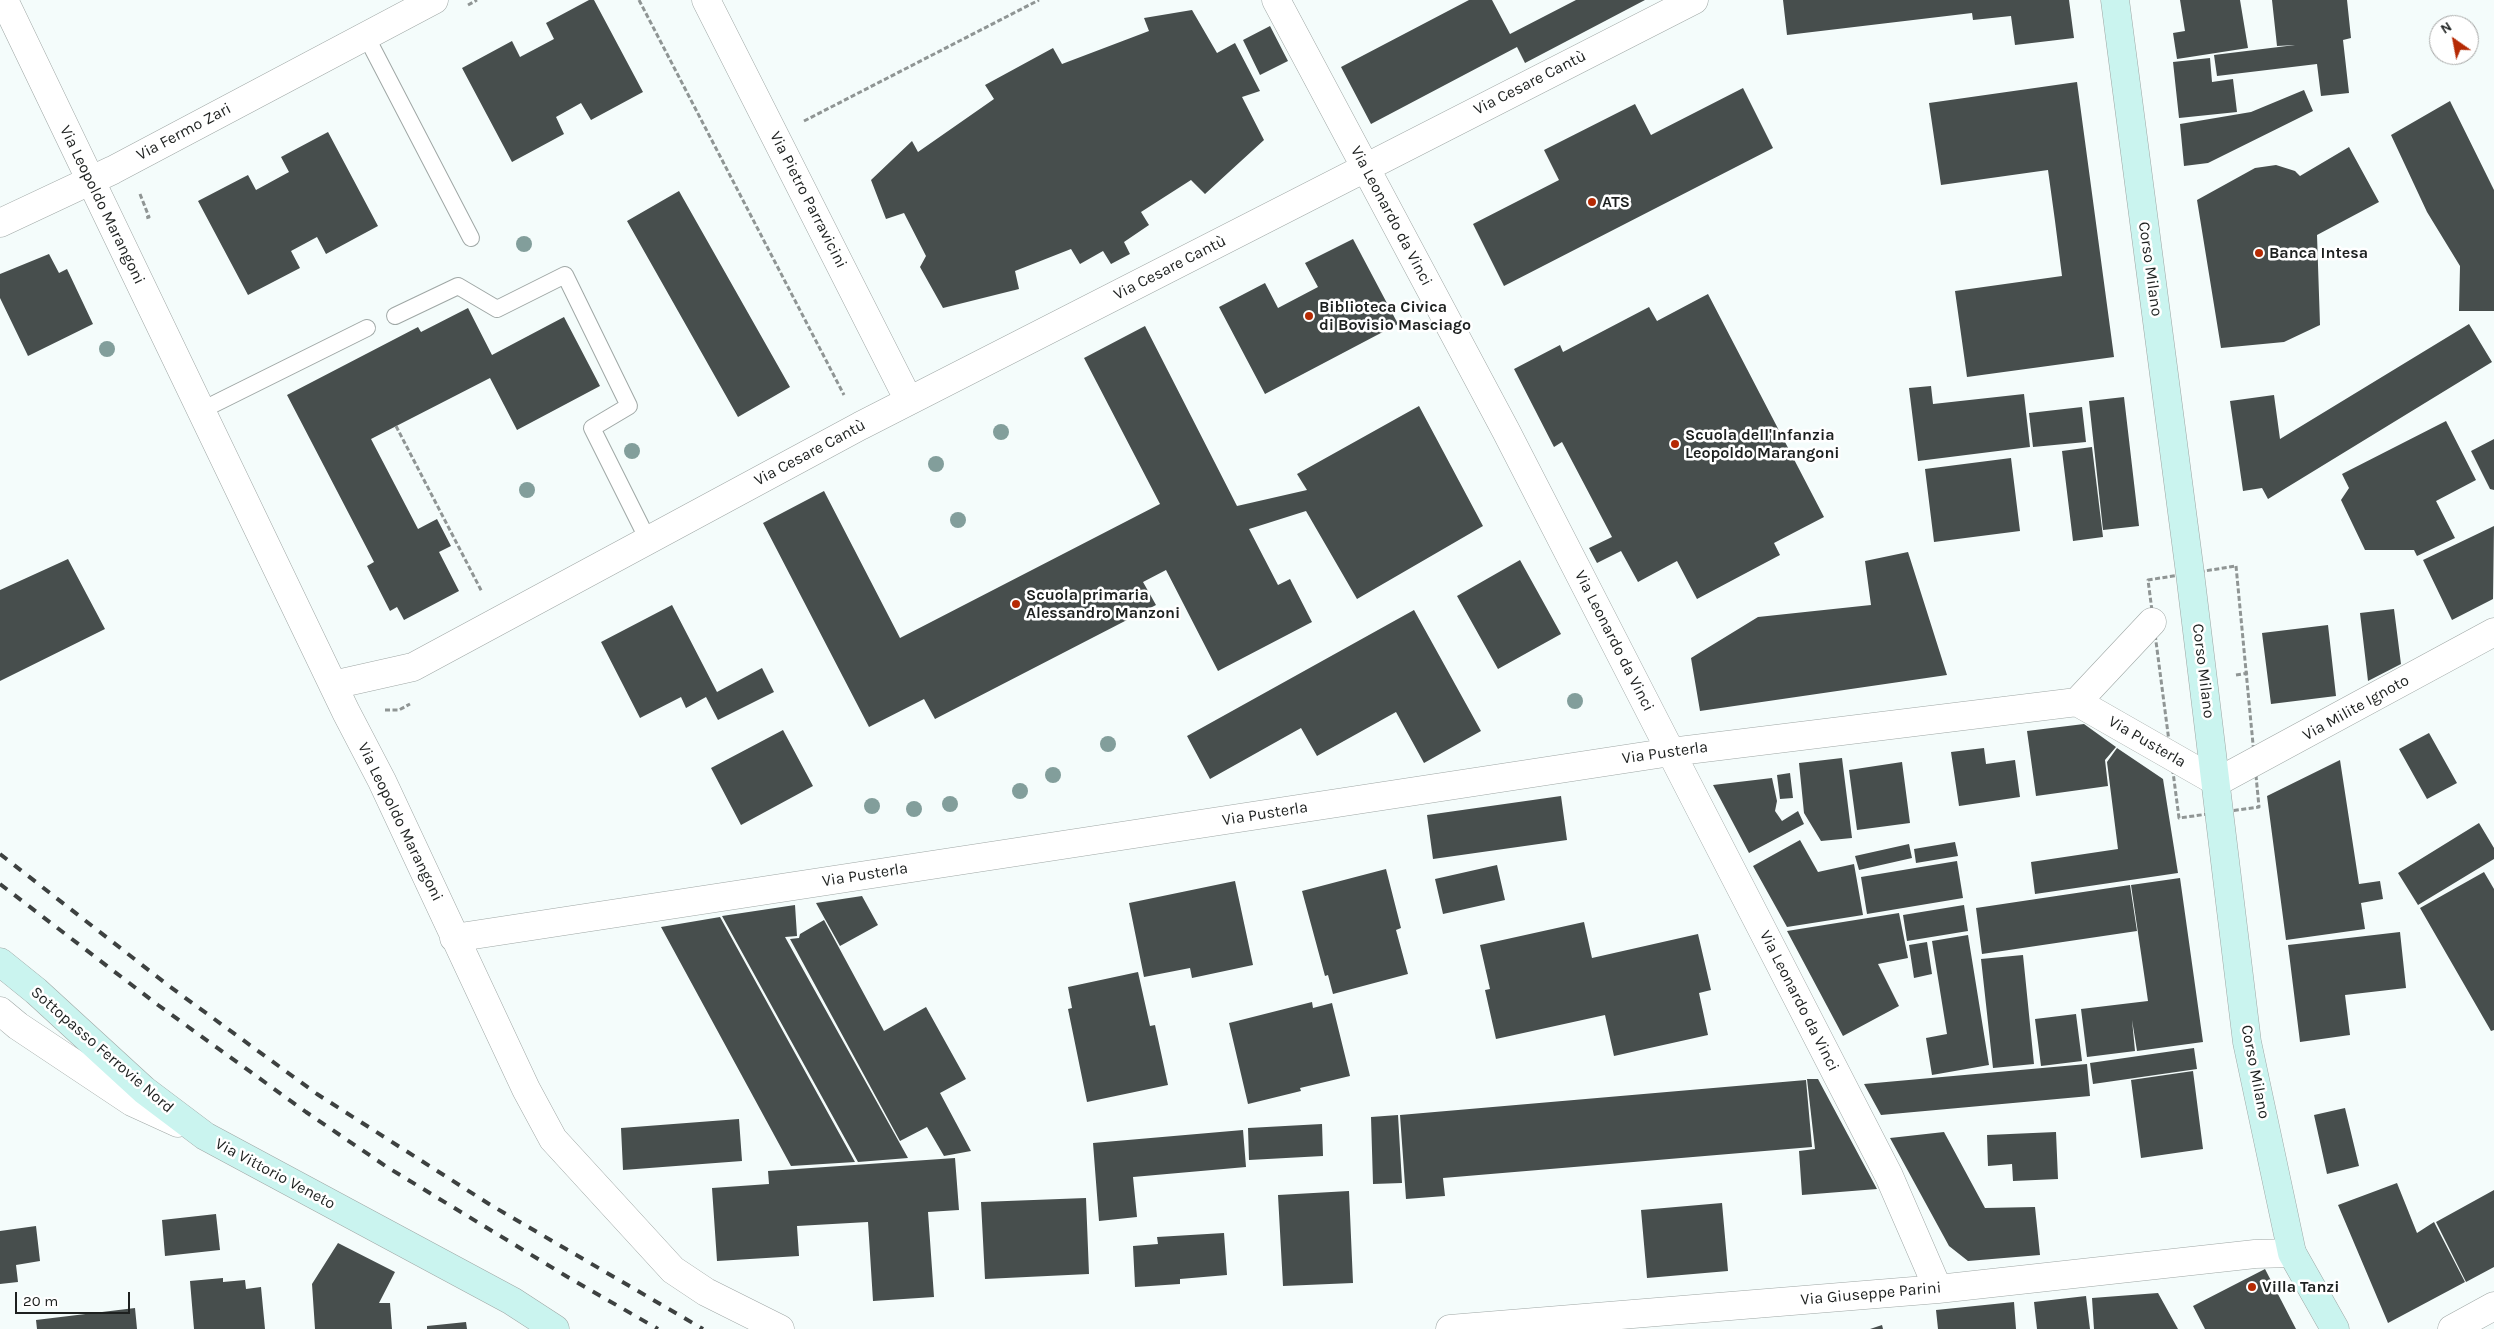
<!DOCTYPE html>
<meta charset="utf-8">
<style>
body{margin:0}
#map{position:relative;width:2494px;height:1329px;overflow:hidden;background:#f4fcfb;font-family:Karla,sans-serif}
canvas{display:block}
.north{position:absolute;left:2429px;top:15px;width:50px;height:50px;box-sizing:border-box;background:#fff;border:1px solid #a5a6a5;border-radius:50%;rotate:327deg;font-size:14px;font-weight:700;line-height:20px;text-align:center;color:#1d201f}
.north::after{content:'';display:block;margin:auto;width:18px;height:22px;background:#b52a04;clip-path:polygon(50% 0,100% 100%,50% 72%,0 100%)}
.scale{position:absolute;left:15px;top:1292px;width:115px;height:22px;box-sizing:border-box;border:2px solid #1d201f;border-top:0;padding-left:6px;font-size:15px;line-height:18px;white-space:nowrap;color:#1d201f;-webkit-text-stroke:4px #fff;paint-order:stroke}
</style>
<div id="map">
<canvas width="2494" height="1329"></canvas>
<div class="north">N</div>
<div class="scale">20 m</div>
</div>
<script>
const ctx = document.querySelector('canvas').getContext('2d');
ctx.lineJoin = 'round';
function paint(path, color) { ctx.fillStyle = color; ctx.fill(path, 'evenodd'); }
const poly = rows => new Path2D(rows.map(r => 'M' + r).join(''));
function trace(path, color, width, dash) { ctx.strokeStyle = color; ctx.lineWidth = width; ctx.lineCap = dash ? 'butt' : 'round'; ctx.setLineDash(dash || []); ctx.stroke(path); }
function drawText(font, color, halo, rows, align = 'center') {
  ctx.font = font + ' Karla,sans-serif'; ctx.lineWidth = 5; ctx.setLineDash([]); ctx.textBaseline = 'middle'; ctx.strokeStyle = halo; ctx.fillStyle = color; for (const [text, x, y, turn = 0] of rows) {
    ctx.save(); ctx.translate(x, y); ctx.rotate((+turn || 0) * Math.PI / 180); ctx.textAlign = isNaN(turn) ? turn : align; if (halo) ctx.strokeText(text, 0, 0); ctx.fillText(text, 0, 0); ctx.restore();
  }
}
const building = poly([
 [589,0,594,0,643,92,591,120,581,103,556,117,564,134,512,162,462,68,512,41,520,57,554,39,546,23],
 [1469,0,1492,0,1510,34,1576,0,1645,0,1525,63,1517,47,1371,124,1341,67],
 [1783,0,2069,0,2074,38,2015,45,2011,16,1973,20,1972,13,1787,35],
 [2180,0,2240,0,2248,48,2177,59,2173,33,2185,31],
 [2272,0,2347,0,2351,38,2343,40,2349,93,2321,96,2317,64,2217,76,2214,55,2295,45,2277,46],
 [1192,10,1217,53,1235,43,1260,91,1242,97,1264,140,1205,194,1191,180,1141,212,1149,225,1124,242,1130,254,1111,264,1103,251,1080,264,1071,249,1015,271,1019,289,943,308,920,267,926,256,904,213,886,219,871,180,912,141,918,152,994,99,985,85,1053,48,1062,64,1149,31,1144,18],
 [1270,26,1288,61,1260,75,1243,40],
 [2210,58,2212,82,2233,79,2237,112,2179,118,2173,62],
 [2077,82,2114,357,1967,377,1955,291,2062,276,2055,221,2048,170,1941,185,1929,103],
 [1743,88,1773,148,1504,286,1473,224,1559,180,1544,150,1635,104,1651,135],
 [2304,90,2313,111,2208,163,2184,166,2180,124,2251,112],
 [2450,101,2494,190,2494,311,2459,311,2460,266,2427,212,2391,135],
 [328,132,378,226,326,254,317,237,291,251,300,268,248,295,198,201,248,175,256,190,289,172,281,157],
 [2349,147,2379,202,2317,235,2320,325,2284,342,2221,348,2197,200,2255,168,2276,165,2295,171,2300,176],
 [679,191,790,387,738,417,627,221],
 [1353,239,1398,324,1265,394,1219,307,1265,283,1278,308,1318,287,1305,263],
 [49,254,59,273,67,269,93,324,28,356,0,298,0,274],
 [1708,294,1824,517,1774,543,1780,555,1697,599,1677,561,1638,582,1621,551,1597,563,1589,548,1612,537,1562,442,1554,447,1514,369,1560,345,1563,352,1649,307,1657,321],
 [468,308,492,355,564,317,600,386,517,430,490,378,371,439,418,529,437,519,451,546,439,552,459,591,404,620,397,607,390,611,367,566,374,562,287,395,418,327,421,332],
 [2469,324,2492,362,2268,499,2262,488,2243,491,2230,401,2274,395,2280,439],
 [1145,326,1237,506,1307,490,1297,474,1419,406,1483,526,1357,599,1306,511,1249,529,1278,585,1290,579,1312,622,1218,671,1166,570,1143,582,1156,605,935,719,924,699,869,727,763,523,824,491,900,638,1160,504,1084,358],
 [1931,386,1933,404,2024,394,2030,447,1918,461,1909,388],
 [2124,397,2139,526,2103,530,2089,401],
 [2082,407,2086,442,2033,447,2029,413],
 [2446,421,2476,480,2436,501,2455,538,2417,556,2414,550,2365,550,2341,500,2349,488,2342,474],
 [2494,439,2494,490,2490,489,2471,451],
 [2092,447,2103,537,2073,541,2062,451],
 [2011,458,2020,531,1934,542,1925,469],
 [2494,526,2493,599,2452,620,2423,560],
 [1908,552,1947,675,1700,711,1691,658,1758,617,1871,605,1865,561],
 [68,559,105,629,0,681,0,590],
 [1520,560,1561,634,1498,669,1457,596],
 [672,605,717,692,762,668,774,692,718,720,706,697,686,708,681,697,640,718,601,642],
 [2394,609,2401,664,2368,681,2360,613],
 [1414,610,1481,731,1424,763,1396,712,1317,756,1301,728,1210,779,1187,736],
 [2328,625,2336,696,2271,704,2262,633],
 [2084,724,2116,747,2105,760,2108,786,2036,796,2027,731],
 [783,730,813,786,741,825,711,768],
 [2429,733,2457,783,2427,799,2399,749],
 [1984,748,1986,764,2015,760,2020,797,1959,806,1951,752],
 [2117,748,2163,779,2178,873,2035,894,2031,862,2118,849,2107,762],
 [1842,758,1852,838,1821,841,1804,813,1799,763],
 [2340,760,2359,884,2380,881,2383,899,2361,903,2365,929,2286,940,2267,796],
 [1902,762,1910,823,1857,830,1849,770],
 [1790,773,1793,798,1780,799,1777,775],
 [1772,778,1777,801,1775,811,1782,821,1798,811,1804,824,1749,853,1713,785],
 [1561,796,1567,840,1433,859,1427,815],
 [2479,823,2494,848,2494,859,2418,905,2398,873],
 [1800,840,1818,872,1854,864,1863,915,1787,927,1753,866],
 [1955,842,1958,856,1916,863,1914,849],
 [1909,844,1912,858,1859,870,1855,856],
 [1957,861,1963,898,1867,914,1861,877],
 [1497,865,1505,900,1443,914,1435,879],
 [1386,869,1401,928,1396,930,1408,974,1333,994,1328,975,1325,976,1302,891],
 [2484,872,2494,889,2494,1030,2491,1031,2420,908],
 [2180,878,2203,1042,2137,1051,2132,1020,2135,1051,2087,1057,2081,1009,2148,1001,2131,885],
 [1235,881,1253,965,1192,978,1190,968,1144,977,1129,903],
 [2130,885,2137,931,1982,954,1976,908],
 [862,896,878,925,840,946,816,903],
 [795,905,797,936,785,937,908,1158,858,1162,722,916],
 [1964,905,1968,931,1907,941,1903,915],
 [1899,913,1908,958,1878,964,1899,1006,1843,1036,1787,931],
 [720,917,855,1162,791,1166,661,927],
 [824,920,884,1031,926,1007,966,1079,940,1093,971,1151,944,1156,927,1127,900,1141,790,939,799,938,800,934],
 [1584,922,1592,958,1698,934,1711,990,1699,993,1708,1035,1614,1056,1605,1015,1496,1039,1485,990,1490,989,1480,945],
 [2400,932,2406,988,2345,995,2350,1035,2300,1042,2288,945],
 [1968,935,1989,1065,1932,1075,1926,1038,1947,1034,1932,941],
 [1927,942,1932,974,1914,978,1909,945],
 [2023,955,2034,1064,1993,1068,1981,959],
 [1138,972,1150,1026,1155,1025,1168,1085,1087,1102,1068,1009,1072,1008,1068,987],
 [1312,1002,1313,1008,1332,1003,1350,1076,1300,1088,1301,1091,1248,1104,1229,1023],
 [2076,1014,2082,1061,2041,1066,2035,1019],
 [2194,1048,2197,1069,2093,1084,2090,1063],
 [2087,1064,2090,1096,1881,1115,1864,1084],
 [2193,1071,2203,1149,2141,1158,2131,1080],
 [1807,1079,1818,1079,1877,1189,1802,1195,1799,1151,1815,1149],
 [1806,1080,1812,1147,1443,1178,1445,1196,1406,1199,1400,1115],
 [2345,1108,2359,1166,2327,1174,2314,1115],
 [1398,1115,1402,1183,1373,1184,1371,1117],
 [739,1119,742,1161,623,1170,621,1128],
 [1322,1124,1323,1156,1249,1160,1248,1128],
 [1243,1130,1246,1167,1133,1177,1137,1217,1099,1221,1093,1143],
 [1944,1132,1985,1208,2035,1207,2040,1255,1968,1261,1949,1246,1890,1138],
 [2056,1132,2058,1179,2013,1181,2012,1164,1988,1166,1987,1135],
 [955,1158,959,1210,928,1212,934,1297,873,1301,868,1222,797,1226,799,1256,717,1261,712,1188,769,1184,768,1171],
 [2397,1183,2417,1233,2434,1222,2465,1282,2388,1323,2338,1205],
 [2494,1190,2494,1267,2466,1282,2436,1222],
 [1349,1191,1353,1283,1283,1286,1278,1195],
 [1086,1198,1089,1274,985,1279,981,1202],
 [1722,1203,1728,1271,1647,1278,1641,1210],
 [216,1214,220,1250,165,1256,162,1220],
 [36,1226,40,1261,16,1265,18,1282,0,1284,0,1231],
 [1224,1233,1227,1275,1180,1279,1180,1284,1135,1287,1133,1246,1158,1244,1157,1237],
 [338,1243,395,1272,379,1303,390,1303,392,1329,315,1329,312,1284],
 [2265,1269,2296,1329,2205,1329,2193,1306],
 [223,1278,223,1282,245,1280,246,1289,261,1287,265,1329,194,1329,190,1281],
 [2158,1293,2178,1329,2094,1329,2092,1298],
 [2086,1296,2090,1329,2037,1329,2034,1302],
 [2014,1302,2016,1329,1938,1329,1936,1310],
 [135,1308,137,1329,37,1329,36,1320],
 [466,1322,467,1329,427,1329,427,1326],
 [1882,1325,1883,1329,1870,1329]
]);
const path = poly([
 [639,0,844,395],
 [468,5,477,0],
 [804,121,1039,0],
 [140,194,149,217,145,218],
 [396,426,482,592],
 [2236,566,2259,807,2179,818,2148,580,2236,566],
 [2236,675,2248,673],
 [385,710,399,710,410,704]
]);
const lane = poly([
 [366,36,471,238],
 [395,316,458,286,497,309,565,275,629,406,592,428,648,540],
 [202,410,367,328]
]);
const street = poly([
 [4,0,346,712,382,781,526,1089,553,1139,673,1270,706,1292,780,1329],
 [706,0,909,401],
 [1276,0,1506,431,1695,799,1889,1176,1938,1289],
 [0,223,113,170,434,0],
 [333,685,413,667,860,426,1694,0],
 [2077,702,2152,622],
 [454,938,1671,752,2077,702,2217,782,2494,632],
 [0,1011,18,1026,132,1102,178,1123],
 [1450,1329,1938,1289,2255,1254,2292,1253],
 [2452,1329,2494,1306]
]);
const secondary = poly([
 [2115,0,2190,573,2247,1042,2292,1253,2335,1329],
 [0,962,36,991,144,1090,205,1136,512,1301,555,1329]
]);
const rail = poly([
 [0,854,169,986,317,1094,489,1204,703,1329],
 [0,884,158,1005,306,1112,387,1167,566,1276,658,1329]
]);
const trees = [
 [524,244],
 [107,349],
 [1001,432],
 [632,451],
 [936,464],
 [527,490],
 [958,520],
 [1575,701],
 [1108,744],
 [1053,775],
 [1020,791],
 [950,804],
 [872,806],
 [914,809]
];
const markers = [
 [1592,202,5,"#b52a04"],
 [2259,253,5,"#b52a04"],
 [1309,316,5,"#b52a04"],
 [1675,444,5,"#b52a04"],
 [1016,604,5,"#b52a04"],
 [2252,1287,5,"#b52a04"]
];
const streetNames = [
 ["Via Cesare Cantù",1530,83,-27],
 ["Via Fermo Zari",184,132,-28],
 ["Via Pietro Parravicini",808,200,63],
 ["Via Leopoldo Marangoni",102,205,64],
 ["Via Leonardo da Vinci",1391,216,62],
 ["Via Cesare Cantù",1170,268,-27],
 ["Corso Milano",2150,269,82],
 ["Via Cesare Cantù",810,453,-28],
 ["Via Leonardo da Vinci",1614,641,63],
 ["Corso Milano",2203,671,83],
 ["Via Milite Ignoto",2356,708,-29],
 ["Via Pusterla",2147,742,30],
 ["Via Pusterla",1665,753,-8],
 ["Via Pusterla",1265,814,-9],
 ["Via Leopoldo Marangoni",400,822,64],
 ["Via Pusterla",865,875,-9],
 ["Via Leonardo da Vinci",1799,1001,63],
 ["Sottopasso Ferrovie Nord",102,1050,41],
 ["Corso Milano",2255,1072,79],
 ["Via Vittorio Veneto",275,1174,28],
 ["Via Giuseppe Parini",1871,1294,-5]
];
const poiNames = [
 ["ATS",1602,202],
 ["Banca Intesa",2269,253],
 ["Biblioteca Civica",1319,307],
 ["di Bovisio Masciago",1319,325],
 ["Scuola dell'Infanzia",1685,435],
 ["Leopoldo Marangoni",1685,453],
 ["Scuola primaria",1026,595],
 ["Alessandro Manzoni",1026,613],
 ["Villa Tanzi",2262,1287]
];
paint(building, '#474e4d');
trace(lane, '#9fa7a5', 18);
trace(street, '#9fa7a5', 29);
trace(secondary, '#9fa7a5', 29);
trace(path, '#8f9594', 3, [5, 2.5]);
trace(lane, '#fff', 16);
trace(street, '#fff', 28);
trace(secondary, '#caf4ef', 28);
trace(rail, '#3d4140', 4, [9, 9]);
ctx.fillStyle = '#829e9b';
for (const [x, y] of trees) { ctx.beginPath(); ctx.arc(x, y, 8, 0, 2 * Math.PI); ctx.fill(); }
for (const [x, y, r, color] of markers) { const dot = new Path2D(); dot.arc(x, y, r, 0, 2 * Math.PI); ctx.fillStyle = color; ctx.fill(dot); trace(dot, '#fff', 2); }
drawText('16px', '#1d201f', '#fff', streetNames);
drawText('bold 16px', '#1d201f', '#fff', poiNames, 'left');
</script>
